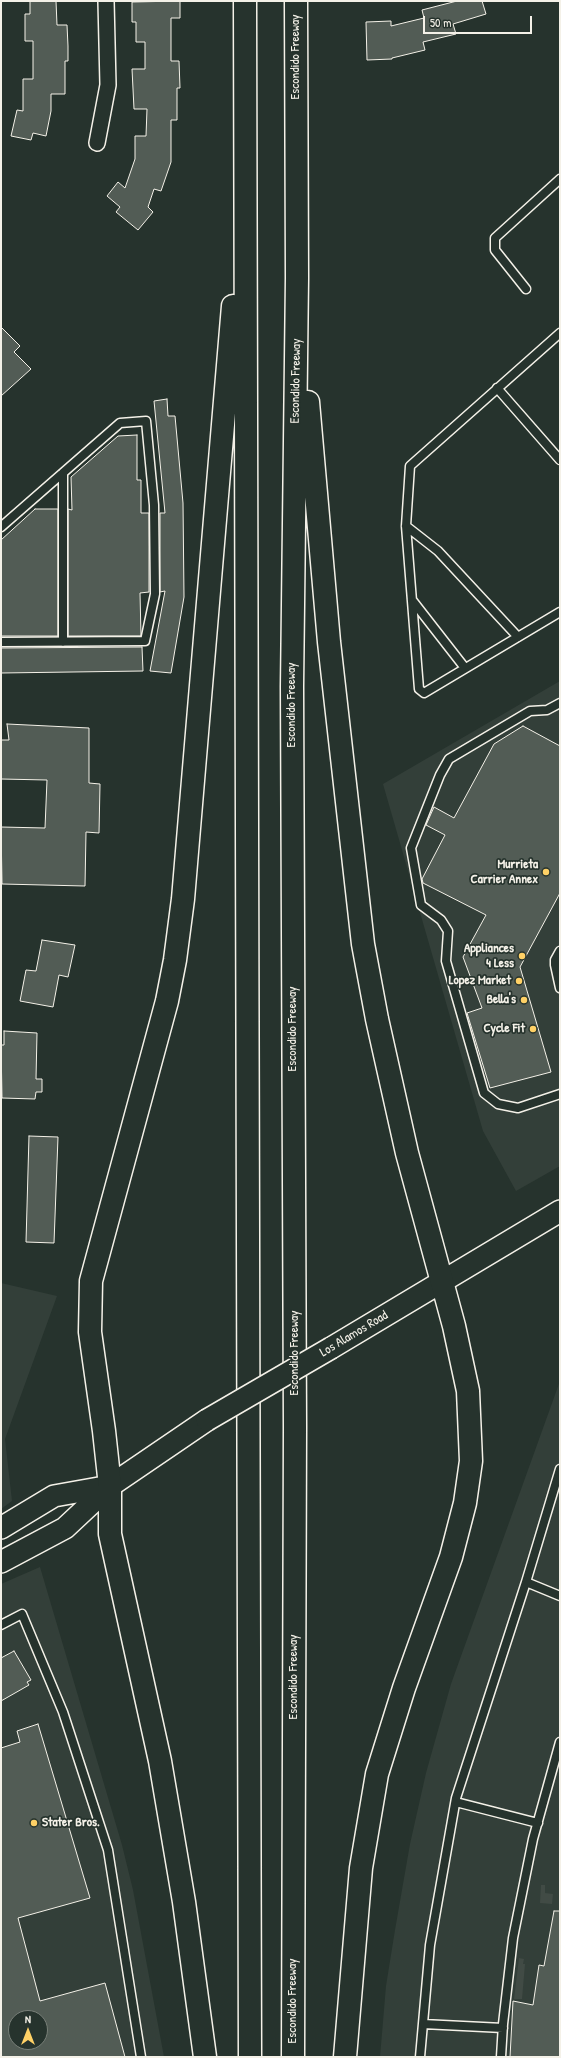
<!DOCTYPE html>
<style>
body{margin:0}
#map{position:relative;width:561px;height:2058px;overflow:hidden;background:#26332d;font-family:"Patrick Hand",sans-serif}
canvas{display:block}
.frame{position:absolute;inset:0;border:2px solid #f4f1e8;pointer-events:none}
.north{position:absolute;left:8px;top:2010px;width:40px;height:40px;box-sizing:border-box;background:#26332d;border:1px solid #787f78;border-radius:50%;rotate:0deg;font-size:11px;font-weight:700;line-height:16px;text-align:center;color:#f4f1e8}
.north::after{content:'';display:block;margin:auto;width:14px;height:18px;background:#ffd166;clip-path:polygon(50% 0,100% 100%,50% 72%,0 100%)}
.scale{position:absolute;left:423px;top:16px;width:109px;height:18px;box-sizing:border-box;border:2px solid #f4f1e8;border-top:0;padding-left:5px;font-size:12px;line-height:14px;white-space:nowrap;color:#f4f1e8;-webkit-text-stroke:3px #26332d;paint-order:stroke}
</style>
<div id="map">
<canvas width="561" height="2058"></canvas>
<div class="frame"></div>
<div class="north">N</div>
<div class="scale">50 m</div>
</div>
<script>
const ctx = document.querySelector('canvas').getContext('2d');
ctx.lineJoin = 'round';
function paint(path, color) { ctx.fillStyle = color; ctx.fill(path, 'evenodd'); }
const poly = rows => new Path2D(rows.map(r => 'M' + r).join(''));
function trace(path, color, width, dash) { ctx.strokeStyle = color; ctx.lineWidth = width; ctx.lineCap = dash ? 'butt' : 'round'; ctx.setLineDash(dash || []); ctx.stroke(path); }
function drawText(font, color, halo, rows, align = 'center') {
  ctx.font = font + ' "Patrick Hand",sans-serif'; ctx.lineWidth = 3.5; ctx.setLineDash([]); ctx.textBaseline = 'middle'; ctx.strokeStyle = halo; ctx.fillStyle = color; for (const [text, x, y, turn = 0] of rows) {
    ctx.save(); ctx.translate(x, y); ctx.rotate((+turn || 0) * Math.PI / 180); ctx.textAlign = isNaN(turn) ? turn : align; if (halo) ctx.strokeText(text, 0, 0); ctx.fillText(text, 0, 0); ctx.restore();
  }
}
const built = poly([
 [560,681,560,1166,516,1191,483,1131,383,784],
 [1,1283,57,1296,5,1439,12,1501,1,1509],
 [560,1381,560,2057,380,2057,386,1986,395,1930,410,1844,426,1773,451,1684],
 [40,1567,122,1845,133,1890,164,2057,1,2057,1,1584],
 [16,2018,40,2018,40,2042,16,2042]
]);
const green = poly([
 [541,1885,545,1885,545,1893,553,1894,552,1904,540,1903],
 [519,1958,524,1959,523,1964,525,1964,522,1999,514,1999]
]);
const building = poly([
 [30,1,56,1,57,25,67,25,68,46,68,61,65,61,65,94,51,94,51,111,46,136,33,133,31,140,11,136,17,110,23,111,23,79,33,79,33,41,25,41,25,14,30,14,30,1],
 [180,1,180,18,171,18,171,61,179,61,180,88,177,88,177,120,171,120,171,162,161,191,154,189,148,207,153,212,138,230,116,212,120,207,107,196,118,182,125,188,135,159,135,136,146,136,147,109,134,109,132,69,145,69,145,42,136,42,136,22,132,22,132,2,180,1],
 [457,1,482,1,486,14,453,24,456,34,423,42,425,50,392,58,392,59,367,60,366,22,391,21,391,26,424,18,422,10,457,1],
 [1,327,20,346,14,352,31,369,1,396,1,327],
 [167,399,168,416,175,416,183,503,184,597,171,673,150,671,165,591,160,592,160,513,165,513,154,401,167,399],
 [137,435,137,480,141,480,141,513,149,513,149,592,140,593,141,636,68,636,68,509,72,510,71,477,118,436,137,435],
 [35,509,58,509,58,636,1,636,1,540,35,509],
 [142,647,143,671,1,673,1,648,142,647],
 [7,724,89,728,89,783,100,784,99,833,86,832,85,886,2,884,1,827,45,828,47,780,1,779,1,740,9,740,7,724],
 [523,726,560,746,560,893,520,967,551,1072,490,1088,467,1013,482,1008,463,957,486,915,423,883,422,879,445,835,426,825,434,807,454,818,494,744,523,726],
 [42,940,75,945,68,977,59,975,53,1007,20,1001,26,970,36,971,42,940],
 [4,1031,37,1033,36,1079,42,1079,42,1092,36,1092,35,1099,2,1098,1,1045,4,1045,4,1031],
 [29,1136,58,1137,54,1243,26,1242,29,1136],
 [14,1651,31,1680,27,1682,29,1685,1,1701,1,1658,14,1651],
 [38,1724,90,1898,18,1918,40,2001,105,1983,125,2057,1,2057,1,1748,20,1742,17,1731,38,1724],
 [16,2018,40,2018,40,2042,16,2042,16,2018],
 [554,1911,560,1911,560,2057,510,2057,513,2001,533,2005,539,1965,544,1966,554,1911]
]);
const lane = poly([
 [526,289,495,250,495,238,560,179],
 [560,333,410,466,406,526,419,689,424,693,560,612],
 [497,388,560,460],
 [63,473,63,642],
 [406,526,438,551,518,637],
 [1,527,120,423,146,421,154,505,155,594,145,641,1,642],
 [412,600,465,668],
 [560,703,547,710,530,711,449,759,440,775,411,848,421,905,441,920,448,931,446,961,484,1093,498,1104,518,1108,560,1094],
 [560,951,555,960,555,965,560,988],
 [526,1582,560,1469],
 [1,1625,22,1614,63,1712,108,1850,141,2057],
 [456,1802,538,1823],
 [423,2024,503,2028],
 [420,2057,430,1945,456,1798,526,1582,560,1596],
 [501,2057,503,2024,513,1938,533,1839,560,1742]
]);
const street = poly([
 [97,143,108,85,106,1]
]);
const secondary = poly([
 [331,1348,560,1211],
 [1,1528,54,1496,110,1486],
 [1,1562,65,1528,110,1486,207,1420]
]);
const highway = poly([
 [245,1,250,2057],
 [308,402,329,642,363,944,377,1019,407,1153,454,1326,468,1391,471,1461,465,1503,451,1557,404,1688,377,1774,361,1868,345,2057],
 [205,2057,184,1902,160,1761,110,1534,110,1486,104,1431,90,1332,91,1281,167,1001,175,960,183,899,233,306],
 [293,2057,295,1427,292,686,297,278,296,1]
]);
const secondaryBridge = poly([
 [207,1420,331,1348]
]);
const markers = [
 [546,872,4,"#ffd166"],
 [522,956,4,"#ffd166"],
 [519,981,4,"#ffd166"],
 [524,1000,4,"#ffd166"],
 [533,1029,4,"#ffd166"],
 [34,1823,4,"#ffd166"]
];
const streetNames = [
 ["Escondido Freeway",296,57,-90],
 ["Escondido Freeway",296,381,-89],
 ["Escondido Freeway",292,705,-90],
 ["Escondido Freeway",293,1029,-90],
 ["Los Alamos Road",354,1334,-31],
 ["Escondido Freeway",295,1353,-90],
 ["Escondido Freeway",294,1677,-90],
 ["Escondido Freeway",293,2001,-90]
];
const poiNames = [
 ["Murrieta",538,865],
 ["Carrier Annex",538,880],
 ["Appliances",514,949],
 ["4 Less",514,964],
 ["Lopez Market",511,981],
 ["Bella's",516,1000],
 ["Cycle Fit",525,1029],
 ["Stater Bros.",42,1823,"left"]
];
paint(built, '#333f39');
paint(green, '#414b45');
paint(building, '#525c55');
trace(building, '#f4f1e8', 1);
trace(lane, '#f4f1e8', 11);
trace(street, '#f4f1e8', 18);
trace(secondary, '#f4f1e8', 24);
trace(highway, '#f4f1e8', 25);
trace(lane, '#26332d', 8);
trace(street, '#26332d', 15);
trace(secondary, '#26332d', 21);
trace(highway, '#26332d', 22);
trace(secondaryBridge, '#f4f1e8', 24, []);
trace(secondaryBridge, '#26332d', 21);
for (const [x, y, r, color] of markers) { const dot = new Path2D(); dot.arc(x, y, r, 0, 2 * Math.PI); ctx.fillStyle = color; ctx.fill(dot); trace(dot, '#26332d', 1.5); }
drawText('13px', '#f4f1e8', '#26332d', streetNames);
drawText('bold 13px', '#f4f1e8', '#26332d', poiNames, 'right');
</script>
